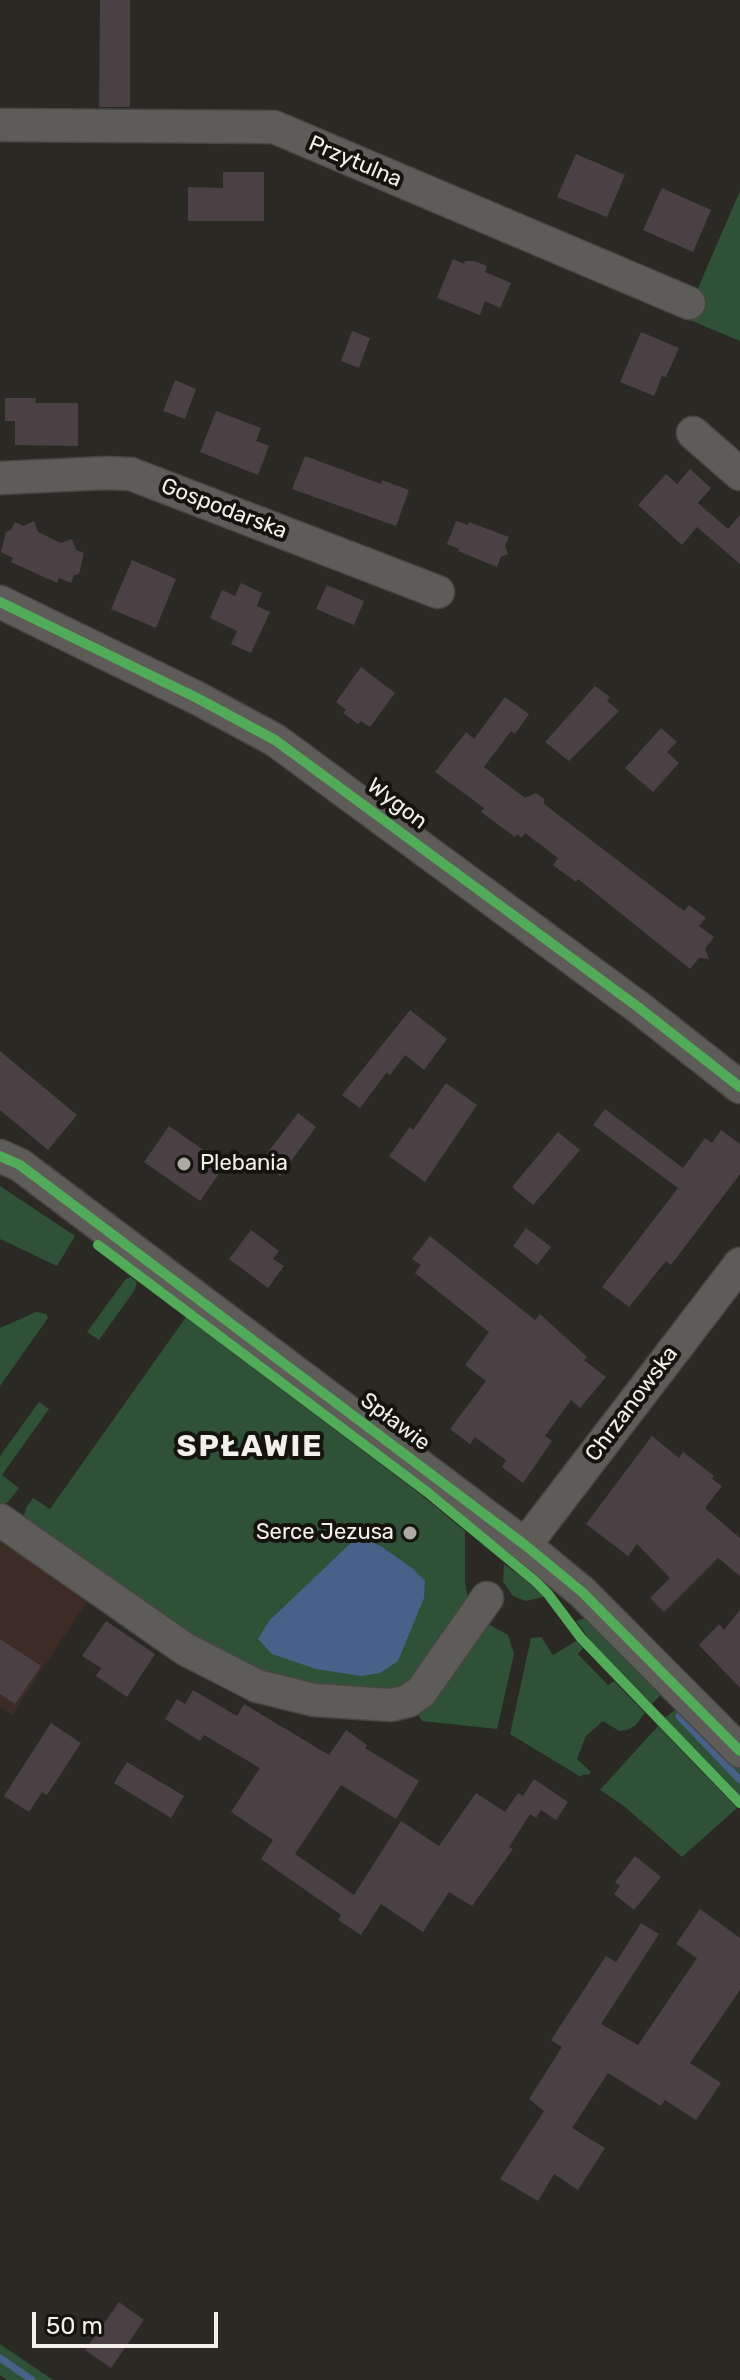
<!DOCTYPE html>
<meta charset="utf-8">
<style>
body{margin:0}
#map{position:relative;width:740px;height:2380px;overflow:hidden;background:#2a2924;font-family:Rubik,sans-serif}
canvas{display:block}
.scale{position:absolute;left:32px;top:2312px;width:186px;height:36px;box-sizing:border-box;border:4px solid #f3f0e9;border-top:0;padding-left:10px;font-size:24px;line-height:28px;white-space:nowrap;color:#f3f0e9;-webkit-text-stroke:6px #15130e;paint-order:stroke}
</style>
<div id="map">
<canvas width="740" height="2380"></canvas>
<div class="scale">50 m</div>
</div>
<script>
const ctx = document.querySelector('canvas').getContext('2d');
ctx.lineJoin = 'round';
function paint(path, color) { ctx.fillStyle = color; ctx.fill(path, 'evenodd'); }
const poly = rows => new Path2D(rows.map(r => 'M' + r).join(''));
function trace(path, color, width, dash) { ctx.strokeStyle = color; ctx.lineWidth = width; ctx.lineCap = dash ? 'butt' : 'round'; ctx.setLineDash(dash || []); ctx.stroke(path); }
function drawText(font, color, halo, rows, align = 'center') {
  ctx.font = font + ' Rubik,sans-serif'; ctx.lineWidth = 8; ctx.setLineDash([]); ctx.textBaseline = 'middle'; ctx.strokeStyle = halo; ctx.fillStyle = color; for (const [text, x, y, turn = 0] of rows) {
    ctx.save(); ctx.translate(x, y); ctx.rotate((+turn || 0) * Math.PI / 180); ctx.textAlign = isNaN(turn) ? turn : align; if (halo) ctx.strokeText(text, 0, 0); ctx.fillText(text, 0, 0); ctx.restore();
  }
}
const industrial = poly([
 [0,1537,90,1597,12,1715,0,1707]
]);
const green = poly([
 [740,191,740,341,685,318],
 [0,1186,75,1236,57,1266,0,1239],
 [130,1277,137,1282,134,1291,99,1340,87,1332,125,1280],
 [36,1312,46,1314,48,1318,0,1386,0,1328],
 [186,1317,420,1494,465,1531,465,1583,469,1604,414,1687,388,1698,243,1672,23,1520,26,1508,33,1498,50,1509],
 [39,1402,49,1409,2,1475,19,1488,8,1502,0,1506,0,1456],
 [504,1564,525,1579,544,1597,525,1601,513,1596,503,1582],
 [585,1618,593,1618,666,1689,652,1704,590,1640,576,1621],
 [488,1624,508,1635,514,1654,497,1729,422,1721,417,1713],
 [541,1637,553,1655,576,1641,583,1648,578,1654,608,1685,614,1681,645,1713,635,1726,627,1730,619,1731,603,1721,586,1736,577,1759,591,1772,589,1775,583,1774,581,1777,510,1734,531,1638],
 [681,1705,740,1766,740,1796,665,1718],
 [658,1726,737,1808,682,1857,624,1806,600,1790],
 [0,2344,53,2380,7,2380,0,2375]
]);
const water = poly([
 [356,1538,363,1538,382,1547,412,1568,425,1581,424,1598,398,1661,380,1673,361,1676,316,1669,272,1654,258,1639,269,1621]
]);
const stream = poly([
 [679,1716,740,1780],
 [0,2358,32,2380]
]);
const building = poly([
 [100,0,130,0,130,107,99,107],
 [576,154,625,175,607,217,557,197],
 [223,172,264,172,264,221,188,221,188,187,223,188],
 [662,188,711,210,693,252,643,230],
 [453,259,464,264,465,261,474,261,487,266,485,272,511,283,500,308,485,301,480,315,437,298],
 [352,331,370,338,359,368,341,361],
 [641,332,679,348,666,377,662,376,654,396,620,382],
 [175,380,196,389,185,419,163,411],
 [5,398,36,398,35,403,78,403,78,446,15,445,15,421,5,421],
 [216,411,261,428,256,441,269,446,258,475,200,452],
 [305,456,381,484,382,480,409,490,396,526,292,489],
 [690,469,711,488,698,503,728,529,740,515,740,564,697,527,682,545,638,505,666,474,677,484],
 [34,521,38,532,61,543,72,539,76,550,84,553,79,574,74,575,71,583,59,578,57,583,33,572,11,562,13,558,1,552,6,532,11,530,15,522,23,526],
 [456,521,468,525,469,522,509,537,505,546,508,554,501,557,497,567,458,551,459,549,447,544],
 [132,560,176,579,156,628,111,609],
 [241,583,262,593,257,606,270,612,251,653,231,644,237,631,210,618,222,590,235,596],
 [327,585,364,601,354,625,316,609],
 [361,667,395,693,370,727,361,721,358,724,343,713,346,710,336,702],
 [595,686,610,697,607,701,619,711,569,761,545,742],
 [505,697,529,714,515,734,511,731,484,767,525,798,536,793,544,799,544,804,684,911,689,905,706,918,699,926,714,937,705,949,709,959,699,958,690,969,578,879,576,882,553,865,558,858,525,833,522,838,517,834,515,837,481,812,484,808,435,772,466,732,474,739],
 [661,728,677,742,667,752,679,763,653,792,625,768],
 [410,1010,447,1039,424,1070,405,1055,390,1075,387,1072,360,1108,342,1095],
 [0,1051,77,1115,48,1150,0,1110],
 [446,1083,477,1105,425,1182,389,1156,410,1127,413,1130],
 [605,1109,683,1168,705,1138,712,1143,721,1130,740,1144,740,1174,671,1265,666,1261,629,1307,602,1287,678,1188,593,1125],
 [298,1113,316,1127,280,1176,261,1161],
 [169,1126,225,1165,200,1201,144,1162],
 [558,1132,580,1150,533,1205,512,1187],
 [526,1228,551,1247,537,1265,513,1246],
 [251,1230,279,1251,273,1259,284,1266,268,1288,229,1259],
 [430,1236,535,1320,540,1314,587,1357,584,1360,606,1377,580,1408,571,1400,545,1436,552,1441,523,1483,502,1467,506,1460,475,1437,470,1444,450,1429,486,1381,465,1365,489,1332,415,1273,421,1265,412,1259],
 [652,1436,679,1458,683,1452,714,1476,712,1479,722,1486,705,1508,740,1538,740,1576,718,1558,664,1612,650,1598,670,1578,637,1544,628,1556,586,1524],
 [740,1610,740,1688,699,1645,719,1624,724,1630],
 [106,1621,155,1654,127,1697,96,1676,101,1668,82,1656],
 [0,1639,41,1666,15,1704,0,1694],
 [193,1690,237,1716,244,1704,329,1755,346,1730,367,1745,365,1748,419,1781,396,1819,341,1785,295,1854,354,1895,401,1821,439,1846,476,1793,505,1812,518,1793,523,1796,534,1779,568,1802,556,1820,541,1810,536,1818,530,1814,509,1847,513,1849,472,1906,449,1892,423,1932,381,1904,361,1935,338,1920,341,1915,261,1859,273,1840,231,1812,260,1768,204,1735,200,1741,165,1719,177,1699,185,1704],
 [51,1723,81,1743,47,1795,42,1792,29,1812,4,1796],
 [127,1762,184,1796,171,1818,114,1783],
 [635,1856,661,1877,634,1910,614,1894,620,1886,615,1882],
 [700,1909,740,1938,740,1990,690,2063,721,2083,696,2120,665,2100,661,2106,608,2073,572,2128,605,2148,578,2190,554,2174,538,2201,500,2179,544,2111,529,2099,562,2047,551,2040,606,1956,616,1962,641,1923,659,1934,601,2024,638,2045,697,1958,676,1944],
 [119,2302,144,2320,111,2368,85,2350]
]);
const minor = poly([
 [0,125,274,127,689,303],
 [693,433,740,474],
 [0,478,106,473,131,474,438,592],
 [0,602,197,698,275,740,638,1007,740,1087],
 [0,1156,20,1165,525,1545,582,1592,740,1751],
 [0,1520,185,1649,257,1686,314,1700,391,1705,408,1701,421,1692,487,1598],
 [525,1545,740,1264]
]);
const cycleway = poly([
 [0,602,197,698,275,740,638,1007,740,1087],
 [0,1156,20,1165,525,1545,582,1592,740,1751],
 [98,1245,427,1492,535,1581,548,1594,581,1638,740,1803]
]);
const markers = [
 [184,1164,8,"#adaaa4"],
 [410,1533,8,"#adaaa4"]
];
const streetNames = [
 ["Przytulna",355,162,23],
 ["Gospodarska",224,509,21],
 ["Wygon",397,804,37],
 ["Chrzanowska",632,1404,-53],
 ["Spławie",395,1422,37]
];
const poiNames = [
 ["Plebania",200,1164],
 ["Serce Jezusa",394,1533,"right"]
];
const districtNames = [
 ["SPŁAWIE",250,1447]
];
paint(industrial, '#3c2c25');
paint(green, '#2f5138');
paint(water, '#486188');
trace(stream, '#486188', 7);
paint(building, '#4b4145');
trace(minor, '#484641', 35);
trace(minor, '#5e5c58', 32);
trace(cycleway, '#51ab58', 10);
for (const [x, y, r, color] of markers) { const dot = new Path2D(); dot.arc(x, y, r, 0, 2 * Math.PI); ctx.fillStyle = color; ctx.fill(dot); trace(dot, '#15130e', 3); }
drawText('22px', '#f3f0e9', '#15130e', streetNames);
drawText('22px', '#f3f0e9', '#15130e', poiNames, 'left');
ctx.letterSpacing = '2px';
drawText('bold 30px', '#f3f0e9', '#15130e', districtNames);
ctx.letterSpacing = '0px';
</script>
